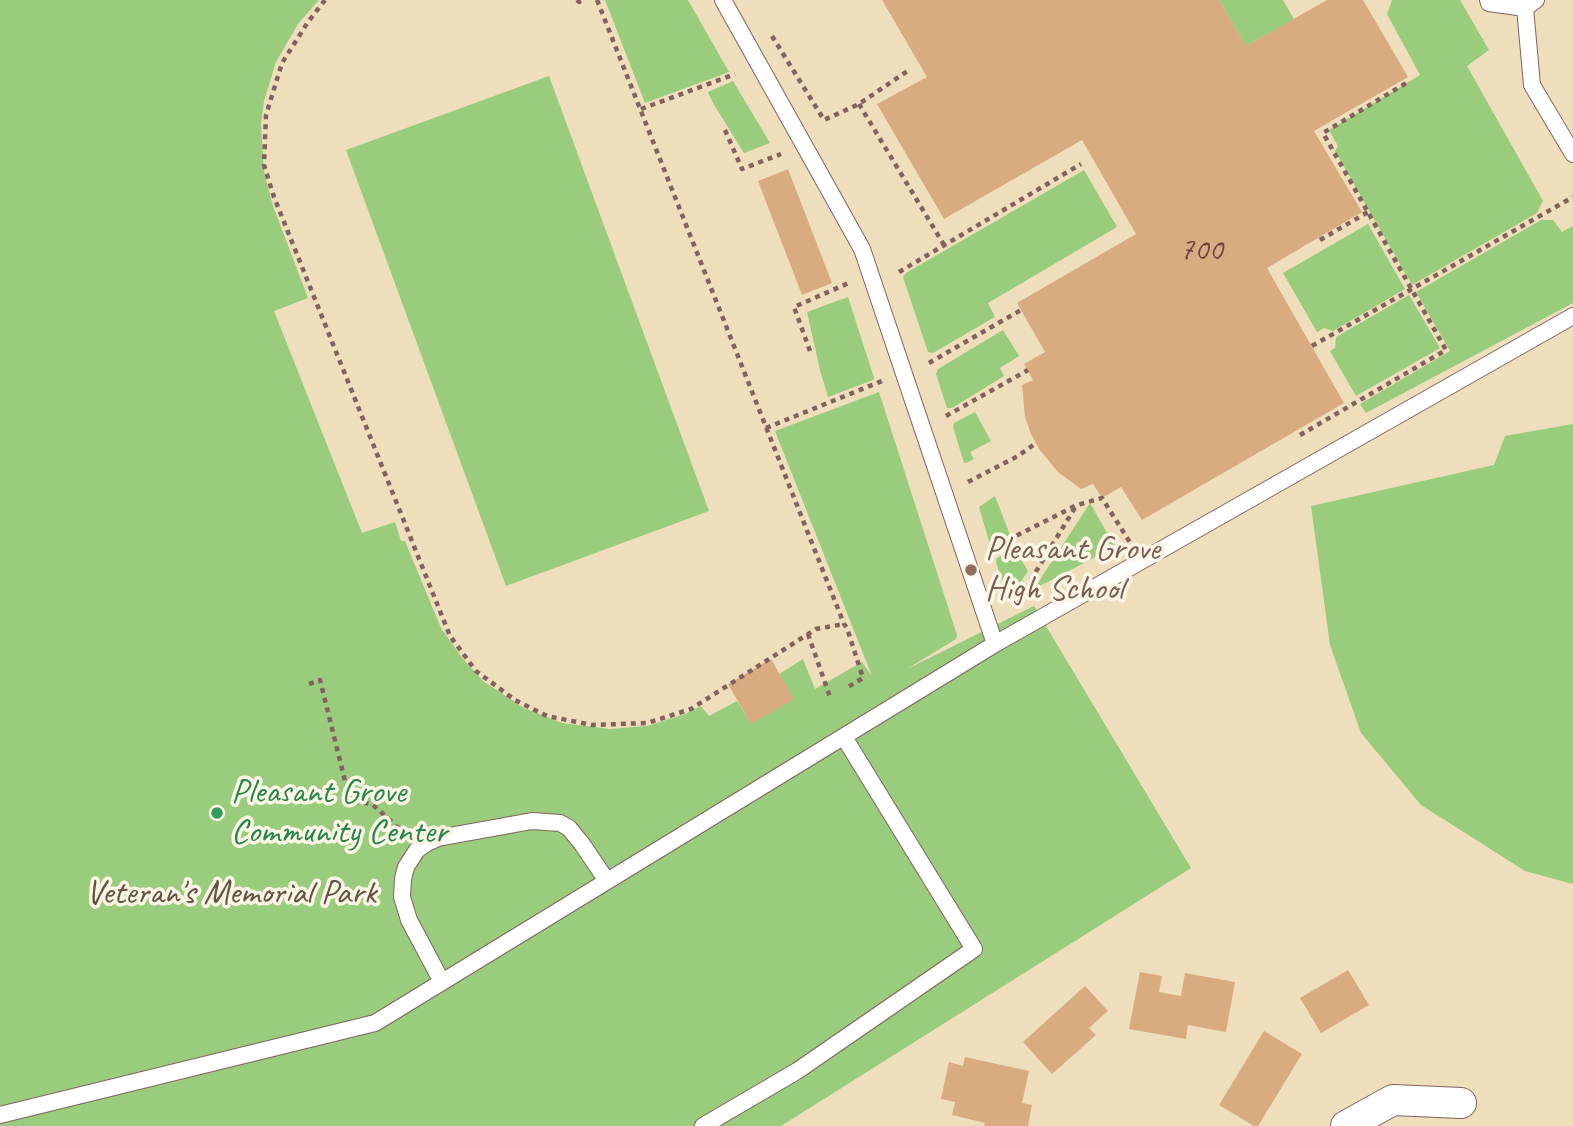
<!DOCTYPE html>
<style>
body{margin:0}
canvas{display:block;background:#eedebc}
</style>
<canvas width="1573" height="1126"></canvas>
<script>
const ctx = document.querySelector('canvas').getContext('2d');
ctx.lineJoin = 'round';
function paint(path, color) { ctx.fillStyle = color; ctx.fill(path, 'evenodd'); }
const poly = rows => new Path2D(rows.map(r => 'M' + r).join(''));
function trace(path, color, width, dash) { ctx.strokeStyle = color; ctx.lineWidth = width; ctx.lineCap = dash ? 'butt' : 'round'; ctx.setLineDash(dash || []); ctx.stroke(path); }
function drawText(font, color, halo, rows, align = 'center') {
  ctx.font = font + ' Caveat,sans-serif'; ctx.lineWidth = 7; ctx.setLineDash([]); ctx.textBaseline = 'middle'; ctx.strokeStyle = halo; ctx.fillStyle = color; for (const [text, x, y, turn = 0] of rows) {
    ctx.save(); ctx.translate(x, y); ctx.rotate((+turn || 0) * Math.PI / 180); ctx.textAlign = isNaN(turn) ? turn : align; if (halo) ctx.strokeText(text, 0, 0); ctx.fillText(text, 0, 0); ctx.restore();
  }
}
const green = poly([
 [0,0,319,0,298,24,276,62,264,101,261,124,264,172,273,206,308,298,274,311,362,533,395,522,401,541,405,541,441,628,463,659,483,681,524,708,562,723,610,729,647,726,685,714,701,706,709,716,737,701,751,723,779,674,803,659,815,689,862,662,872,676,775,431,879,392,957,635,956,639,907,669,1034,606,1191,868,781,1126,0,1126],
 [605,0,688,0,729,72,645,103],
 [1219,0,1283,0,1294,19,1246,46],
 [1392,0,1460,0,1489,50,1467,66,1543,201,1537,213,1412,285,1335,151,1338,146,1329,130,1420,75,1387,14],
 [549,76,709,511,506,586,346,150],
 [733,81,770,143,744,153,713,103,708,92],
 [1084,170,1117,227,988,303,995,317,933,353,928,352,903,277,906,273],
 [1541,220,1553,220,1562,232,1573,226,1573,303,1366,413,1360,404,1450,351,1416,292],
 [1368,224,1405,289,1333,331,1324,328,1317,332,1283,273],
 [1409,295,1440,348,1356,396,1330,351,1335,348,1336,337],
 [848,297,874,378,873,380,828,397,820,370,807,312],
 [1003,330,1019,356,1000,368,1004,376,952,408,947,408,936,374,938,369],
 [975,412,991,441,970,452,974,459,966,463,964,463,953,427,954,423],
 [1573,424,1573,884,1525,871,1421,805,1361,733,1330,645,1311,506,1494,465,1505,436],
 [995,496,1010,535,995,544,991,543,989,541,979,507],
 [1090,503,1115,547,1034,589],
 [1014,548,1028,571,1013,594,1009,596,1006,593,996,562,997,558]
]);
const building = poly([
 [882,0,1219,0,1246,46,1327,0,1363,0,1408,77,1314,131,1362,212,1267,268,1344,403,1142,520,1121,487,1102,498,1093,484,1081,489,1058,472,1039,449,1031,434,1025,417,1022,385,1033,380,1024,364,1045,352,1017,303,1136,234,1082,140,944,219,877,104,927,77],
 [788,169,832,283,802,295,758,181],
 [771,659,794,699,751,724,728,684],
 [1348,970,1369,1005,1321,1033,1300,998],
 [1140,972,1162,976,1159,992,1181,996,1185,973,1235,982,1226,1032,1188,1025,1186,1039,1129,1029],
 [1085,986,1108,1011,1089,1028,1096,1035,1052,1074,1023,1042],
 [1264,1031,1302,1054,1258,1126,1254,1126,1219,1105],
 [965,1057,1029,1071,1022,1103,1032,1105,1028,1126,984,1126,985,1123,952,1115,955,1102,941,1099,949,1062,963,1066]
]);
const path = poly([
 [325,0,308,22,282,63,266,115,264,165,274,197,450,636,476,671,515,700,547,716,592,725,647,723,691,709,816,629,844,624],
 [577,0,579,2,583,0],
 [597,0,844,624,847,628,863,678,848,687],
 [772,36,824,120,859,104,909,70],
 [859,104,944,245],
 [641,109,735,74],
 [725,130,742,169,781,154],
 [1320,240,1368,212],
 [899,272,1081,164],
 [1312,346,1573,197],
 [810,351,794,307,851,282],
 [929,363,1021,310],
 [946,416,1028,370],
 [766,428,882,381],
 [1300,435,1446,350,1323,133,1408,82],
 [968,482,1018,456,1036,443],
 [990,549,1077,505,1102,498,1131,544],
 [1015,606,1076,506],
 [808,634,830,697],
 [309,684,320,680,350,801,372,804,403,832]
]);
const service = poly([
 [723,0,862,249,995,644],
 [1488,0,1489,3,1525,8,1536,0],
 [1525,8,1532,85,1573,154],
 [442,982,409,920,402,897,403,879,406,867,417,850,427,843,438,838,532,821,560,823,569,828,582,844,607,881],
 [0,1115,375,1023,995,644,1573,316],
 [703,1126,797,1071,974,949,844,737]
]);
const minor = poly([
 [1346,1126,1393,1100,1461,1103]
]);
const markers = [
 [971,570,7,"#8d6e63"],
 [217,813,7,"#2e9e5b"]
];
const numberNames = [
 ["700",1201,251]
];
const educationNames = [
 ["Pleasant Grove",985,550],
 ["High School",985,590]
];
const leisureNames = [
 ["Pleasant Grove",231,793],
 ["Community Center",231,833]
];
const parkNames = [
 ["Veteran's Memorial Park",231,894]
];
paint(green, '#99cc7c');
paint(building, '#d9ab81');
trace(service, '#83625e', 18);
trace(minor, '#83625e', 32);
trace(path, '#83625e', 4.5, [5, 5]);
trace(service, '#fff', 16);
trace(minor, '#fff', 30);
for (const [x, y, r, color] of markers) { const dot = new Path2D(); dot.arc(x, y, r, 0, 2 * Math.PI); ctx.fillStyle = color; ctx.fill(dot); trace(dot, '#fcf5e5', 2.5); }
drawText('32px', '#6e4240', null, numberNames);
drawText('35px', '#785e54', '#fcf5e5', educationNames, 'left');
drawText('35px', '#27864d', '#fcf5e5', leisureNames, 'left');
drawText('35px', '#625343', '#fcf5e5', parkNames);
</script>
